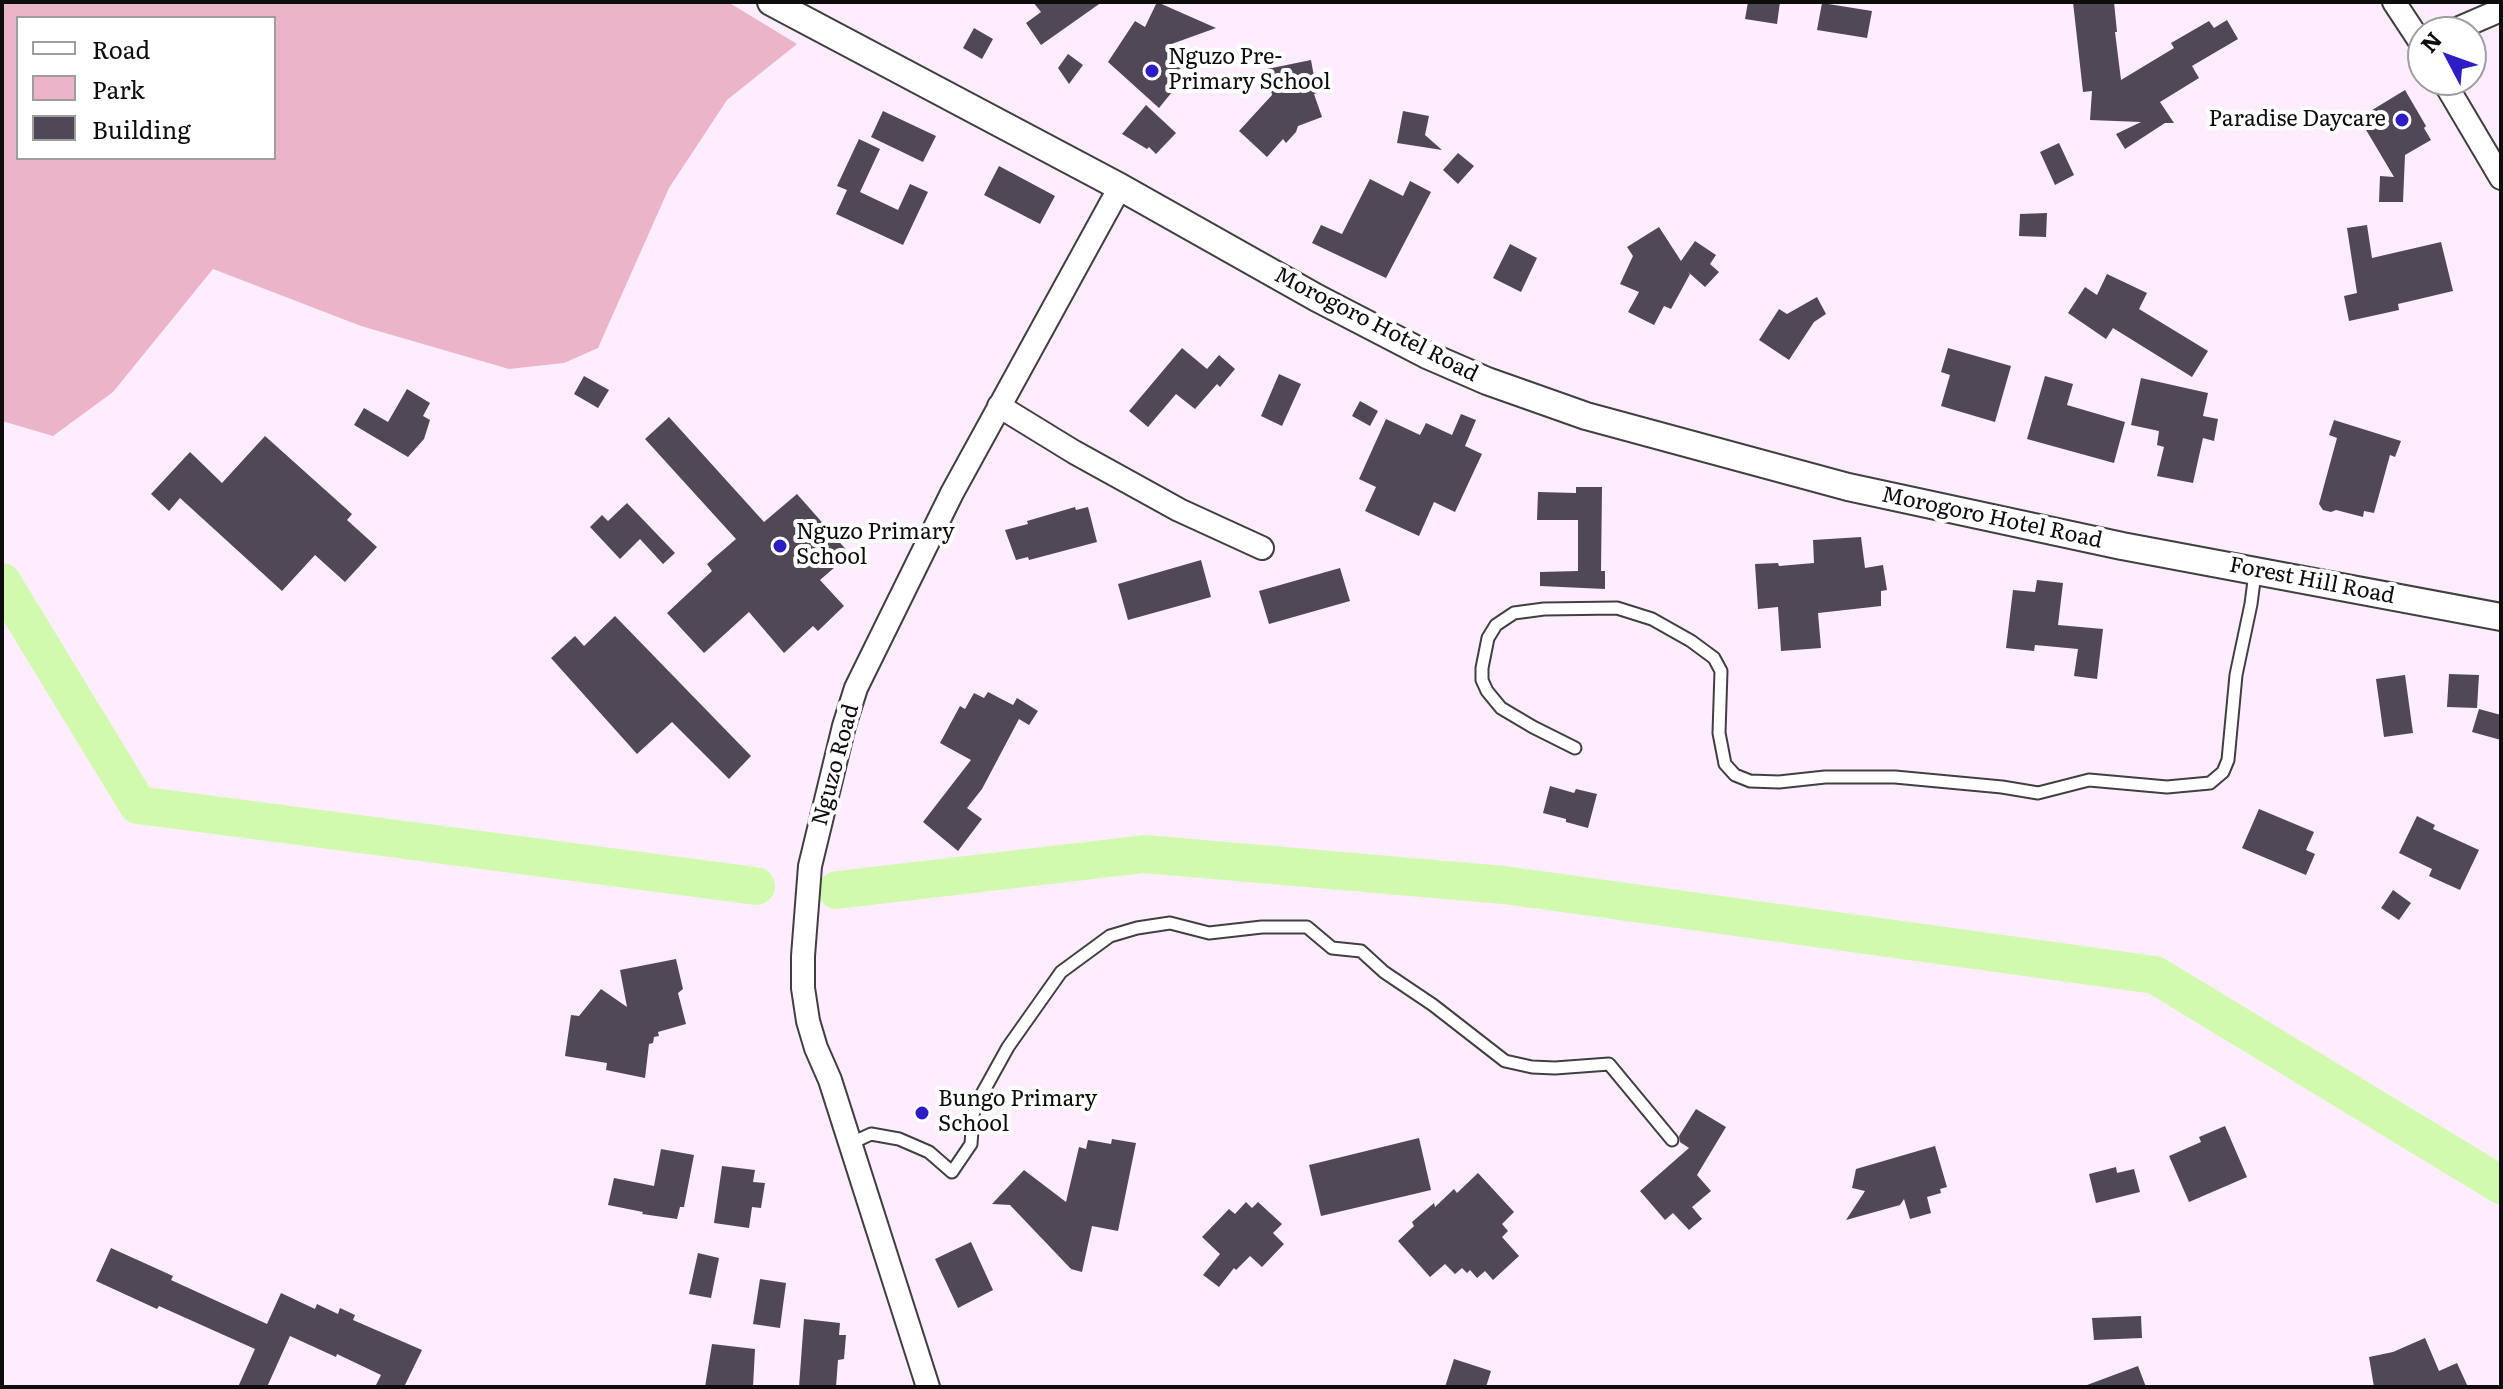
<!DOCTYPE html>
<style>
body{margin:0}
#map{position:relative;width:2503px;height:1389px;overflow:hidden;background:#feecff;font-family:Literata,serif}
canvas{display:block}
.frame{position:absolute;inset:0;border:4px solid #0d0d0d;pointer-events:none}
.legend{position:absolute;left:16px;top:16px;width:260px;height:144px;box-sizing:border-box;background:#fff;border:2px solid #9e9e9e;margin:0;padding:10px 14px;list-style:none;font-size:24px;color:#0d0d0d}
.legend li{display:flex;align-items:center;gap:16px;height:40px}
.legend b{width:40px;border:2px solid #9e9e9e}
.north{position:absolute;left:2407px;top:16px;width:80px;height:80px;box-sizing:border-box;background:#fff;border:2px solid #9e9e9e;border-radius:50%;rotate:311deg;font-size:22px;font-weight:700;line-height:32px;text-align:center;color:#0d0d0d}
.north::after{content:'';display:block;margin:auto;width:28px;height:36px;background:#2e1dc5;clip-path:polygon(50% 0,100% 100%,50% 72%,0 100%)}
</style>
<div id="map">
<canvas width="2503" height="1389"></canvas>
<div class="frame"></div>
<ul class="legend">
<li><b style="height:10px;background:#fff"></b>Road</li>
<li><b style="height:22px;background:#ecb4c8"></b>Park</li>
<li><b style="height:22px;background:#504856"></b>Building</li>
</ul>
<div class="north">N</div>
</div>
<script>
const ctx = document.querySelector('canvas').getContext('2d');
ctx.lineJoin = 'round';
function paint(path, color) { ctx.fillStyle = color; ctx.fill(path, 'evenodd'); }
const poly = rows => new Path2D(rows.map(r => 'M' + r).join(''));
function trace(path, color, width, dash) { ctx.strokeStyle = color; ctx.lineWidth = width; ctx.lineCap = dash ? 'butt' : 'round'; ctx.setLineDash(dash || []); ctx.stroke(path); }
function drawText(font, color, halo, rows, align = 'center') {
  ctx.font = font + ' Literata,serif'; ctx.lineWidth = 8; ctx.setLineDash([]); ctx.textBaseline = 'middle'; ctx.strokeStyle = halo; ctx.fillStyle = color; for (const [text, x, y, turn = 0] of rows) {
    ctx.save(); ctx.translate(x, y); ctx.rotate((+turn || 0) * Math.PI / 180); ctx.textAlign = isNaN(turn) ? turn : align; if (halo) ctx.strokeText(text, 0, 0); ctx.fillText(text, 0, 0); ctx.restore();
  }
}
const green = poly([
 [2,2,728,2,797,44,727,100,669,188,598,348,564,363,509,369,361,326,213,269,113,392,53,436,2,421],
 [18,18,274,18,274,158,18,158]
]);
const river = poly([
 [2,582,138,805,756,886],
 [837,890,1145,854,1504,885,2155,975,2501,1185]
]);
const building = poly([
 [1033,2,1102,2,1041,45,1026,23,1041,12],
 [1157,2,1216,28,1166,46,1185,63,1165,86,1172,92,1159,108,1108,62,1135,21,1145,27],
 [1748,2,1780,2,1777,24,1745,19],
 [2073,2,2114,2,2117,32,2115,32,2121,80,2174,48,2171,43,2209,21,2214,28,2227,20,2238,39,2192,66,2199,78,2160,102,2174,123,2165,123,2125,149,2116,134,2141,122,2090,120,2092,91,2083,92],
 [1822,3,1872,11,1867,38,1817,30],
 [974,28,993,39,982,59,963,48],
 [1068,54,1083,65,1069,84,1058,68],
 [1311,60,1317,93,1314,94,1322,117,1298,126,1296,132,1286,143,1283,139,1267,157,1239,131,1272,95,1267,69],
 [2405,90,2426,126,2424,128,2431,140,2405,155,2403,202,2379,202,2380,176,2394,177,2359,118],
 [1146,105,1176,133,1156,154,1149,147,1147,149,1122,134],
 [883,111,936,136,923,162,871,137],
 [1403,111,1429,116,1425,135,1442,150,1397,143],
 [859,139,880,149,860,192,898,210,910,184,928,192,903,245,836,214,847,190,837,186],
 [2059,143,2074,175,2055,185,2040,152],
 [1458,153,1474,166,1458,184,1443,170],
 [999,166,1055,196,1040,224,984,195],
 [1370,179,1403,196,1410,181,1431,192,1386,278,1312,243,1321,225,1342,234],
 [2047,213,2046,237,2019,236,2020,214],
 [2367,225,2372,258,2441,242,2453,291,2398,304,2399,310,2349,321,2344,296,2357,293,2347,228],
 [1659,227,1681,261,1695,241,1716,255,1710,264,1719,272,1705,287,1687,271,1690,274,1671,309,1664,306,1654,325,1628,312,1639,292,1620,284,1633,256,1627,247],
 [1510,244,1537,258,1521,292,1493,278],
 [2107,274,2147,293,2139,309,2208,351,2192,377,2113,328,2106,339,2068,313,2085,287,2097,295],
 [1817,297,1826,314,1814,322,1789,360,1759,340,1779,309,1787,314],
 [1182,348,1207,369,1219,355,1235,369,1220,387,1217,384,1195,409,1176,394,1148,427,1129,411],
 [1948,348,2011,366,1995,422,1941,406,1950,375,1941,372],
 [1279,374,1301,384,1282,426,1261,416],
 [584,376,609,390,598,408,574,394],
 [2045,376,2073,384,2067,405,2125,422,2114,463,2027,439],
 [2141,378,2208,393,2203,416,2218,419,2214,441,2203,438,2193,483,2157,476,2164,447,2157,445,2159,431,2131,425],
 [407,389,430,403,423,416,430,420,424,439,408,457,354,425,364,408,388,422],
 [1360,401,1378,411,1370,426,1352,416],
 [1461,414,1476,420,1465,446,1482,454,1455,512,1434,502,1419,536,1365,511,1376,487,1359,479,1386,419,1420,435,1426,423,1452,435],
 [669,417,764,522,797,494,850,554,820,580,844,606,818,631,813,626,784,653,749,612,704,653,667,613,712,571,707,564,736,539,645,439],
 [2334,420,2401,441,2395,457,2390,455,2374,513,2364,511,2363,517,2336,510,2331,512,2323,510,2319,504,2337,438,2329,435],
 [265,436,352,514,347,520,377,547,345,582,315,555,282,591,180,498,169,511,151,494,190,452,222,483],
 [1576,487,1602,487,1601,571,1605,571,1605,589,1540,586,1540,572,1578,571,1578,520,1537,520,1538,492,1576,493],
 [627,503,675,553,663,564,640,539,620,559,590,527,602,515,608,521],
 [1075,507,1076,510,1088,507,1097,542,1029,560,1028,557,1016,560,1005,530,1028,524,1027,521],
 [1861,537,1865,568,1883,565,1887,590,1881,591,1881,606,1818,613,1821,648,1781,651,1778,607,1758,609,1755,564,1778,563,1779,566,1814,563,1813,540],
 [1201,560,1211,597,1128,620,1118,584],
 [1340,568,1350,601,1269,624,1259,591],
 [2037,580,2063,583,2058,625,2103,629,2097,679,2074,676,2078,649,2035,645,2034,651,2006,648,2013,590,2035,592],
 [615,616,751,756,729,779,672,722,637,754,551,658,575,636,584,646],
 [2449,674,2479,675,2477,708,2447,707],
 [2405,675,2413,733,2384,737,2376,679],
 [988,692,1013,705,1017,698,1038,711,1029,725,1019,719,982,789,967,808,982,819,958,851,923,822,971,760,940,743,960,706,965,709,974,693,984,698],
 [2479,709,2501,715,2501,740,2472,732],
 [1550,786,1574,793,1576,789,1597,794,1588,828,1566,822,1566,819,1543,813],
 [2259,809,2314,832,2306,850,2315,854,2306,875,2242,848],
 [2417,816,2435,825,2433,829,2479,850,2460,890,2429,876,2432,869,2399,853],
 [2393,890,2411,903,2399,920,2381,908],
 [676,959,683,989,678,993,686,1024,658,1032,659,1036,654,1037,653,1043,649,1044,645,1078,606,1070,607,1063,565,1056,571,1015,579,1016,601,989,627,1007,620,970],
 [1696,1109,1726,1127,1697,1175,1711,1191,1692,1207,1702,1219,1689,1230,1673,1213,1665,1220,1640,1191,1689,1148,1680,1142,1679,1136],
 [2225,1126,2247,1177,2189,1202,2169,1156,2201,1142,2199,1137],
 [1419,1138,1431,1190,1321,1216,1309,1165],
 [1112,1139,1136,1143,1118,1231,1092,1226,1082,1272,1071,1269,1010,1205,992,1204,1024,1170,1066,1202,1079,1147,1086,1149,1088,1140,1111,1144],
 [1935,1146,1947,1187,1940,1189,1941,1193,1927,1197,1931,1213,1910,1219,1904,1199,1900,1205,1846,1220,1865,1191,1852,1188,1856,1169],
 [661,1149,694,1155,684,1207,680,1207,677,1219,642,1214,643,1212,608,1205,614,1178,654,1186],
 [722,1166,755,1170,753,1182,765,1183,761,1208,752,1207,749,1228,714,1223],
 [2116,1167,2117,1173,2134,1169,2140,1192,2096,1203,2089,1174],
 [1478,1173,1514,1212,1502,1224,1508,1231,1502,1237,1519,1256,1493,1280,1485,1271,1477,1278,1470,1270,1467,1273,1462,1268,1455,1274,1445,1264,1430,1277,1398,1241,1414,1226,1412,1222,1434,1203,1435,1207,1454,1189,1457,1193],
 [1246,1202,1252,1208,1258,1202,1282,1224,1273,1233,1284,1244,1262,1267,1250,1256,1236,1270,1234,1268,1219,1287,1203,1275,1220,1254,1202,1237,1229,1209,1235,1214],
 [971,1242,993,1290,958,1308,935,1259],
 [111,1248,173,1276,171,1280,267,1324,281,1293,315,1309,317,1304,338,1314,340,1308,355,1315,353,1320,422,1350,404,1387,375,1387,381,1375,337,1354,336,1357,290,1336,267,1387,238,1387,255,1349,159,1306,157,1309,96,1281],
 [698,1253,719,1258,711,1298,689,1294],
 [760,1279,786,1283,780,1328,753,1324],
 [2141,1316,2142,1338,2094,1340,2092,1318],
 [804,1319,840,1323,839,1335,846,1335,844,1359,838,1360,836,1387,799,1387],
 [2425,1338,2439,1371,2457,1363,2468,1387,2374,1387,2369,1357,2393,1352],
 [712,1344,755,1349,753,1387,705,1387],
 [1454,1359,1491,1371,1486,1387,1445,1387],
 [2138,1366,2146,1387,2087,1387,2087,1385]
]);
const service = poly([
 [1575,748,1533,727,1501,708,1487,691,1482,680,1482,668,1488,638,1496,625,1514,613,1544,609,1617,608,1652,619,1691,641,1714,658,1721,671,1719,733,1725,764,1735,775,1750,781,1779,782,1825,777,1895,777,2002,787,2038,793,2089,780,2167,787,2210,783,2223,772,2228,760,2236,675,2251,604,2255,573],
 [849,1140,856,1141,871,1134,899,1139,929,1152,952,1172,971,1144,973,1115,977,1103,1008,1047,1061,972,1110,936,1137,928,1170,923,1209,933,1262,927,1307,927,1332,948,1361,951,1384,972,1433,1005,1505,1061,1532,1067,1555,1068,1609,1064,1672,1140]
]);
const minor = poly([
 [2394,2,2423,46],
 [2450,32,2501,10],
 [2443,80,2501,178],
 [999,406,1074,452,1179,510,1262,548],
 [928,1387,830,1080,816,1048,808,1021,803,988,803,956,810,866,844,726,856,688,952,493,1120,187]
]);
const tertiary = poly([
 [771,2,1120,187,1317,298,1427,355,1487,381,1586,416,1848,487,2122,546,2501,617]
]);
const markers = [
 [1152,71,8,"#2e1dc5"],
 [2402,120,8,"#2e1dc5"],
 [780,546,8,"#2e1dc5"],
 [922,1113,8,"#2e1dc5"]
];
const poiNames = [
 ["Nguzo Pre-",1168,58],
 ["Primary School",1168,83],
 ["Paradise Daycare",2386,120,"right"],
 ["Nguzo Primary",796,533],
 ["School",796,558],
 ["Bungo Primary",938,1100],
 ["School",938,1125]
];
const streetNames = [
 ["Morogoro Hotel Road",1376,325,27],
 ["Morogoro Hotel Road",1992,518,12],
 ["Forest Hill Road",2312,581,11],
 ["Nguzo Road",836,765,-75]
];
paint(green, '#ecb4c8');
trace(river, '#d2faae', 38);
paint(building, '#504856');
trace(service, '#404040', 15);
trace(minor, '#404040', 26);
trace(tertiary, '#404040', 30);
trace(service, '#fff', 11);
trace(minor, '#fff', 22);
trace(tertiary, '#fff', 26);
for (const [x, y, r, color] of markers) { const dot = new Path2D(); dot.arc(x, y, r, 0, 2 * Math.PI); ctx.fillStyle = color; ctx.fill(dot); trace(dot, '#fff', 3); }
drawText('22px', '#0d0d0d', '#fff', poiNames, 'left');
drawText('22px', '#0d0d0d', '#fff', streetNames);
</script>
